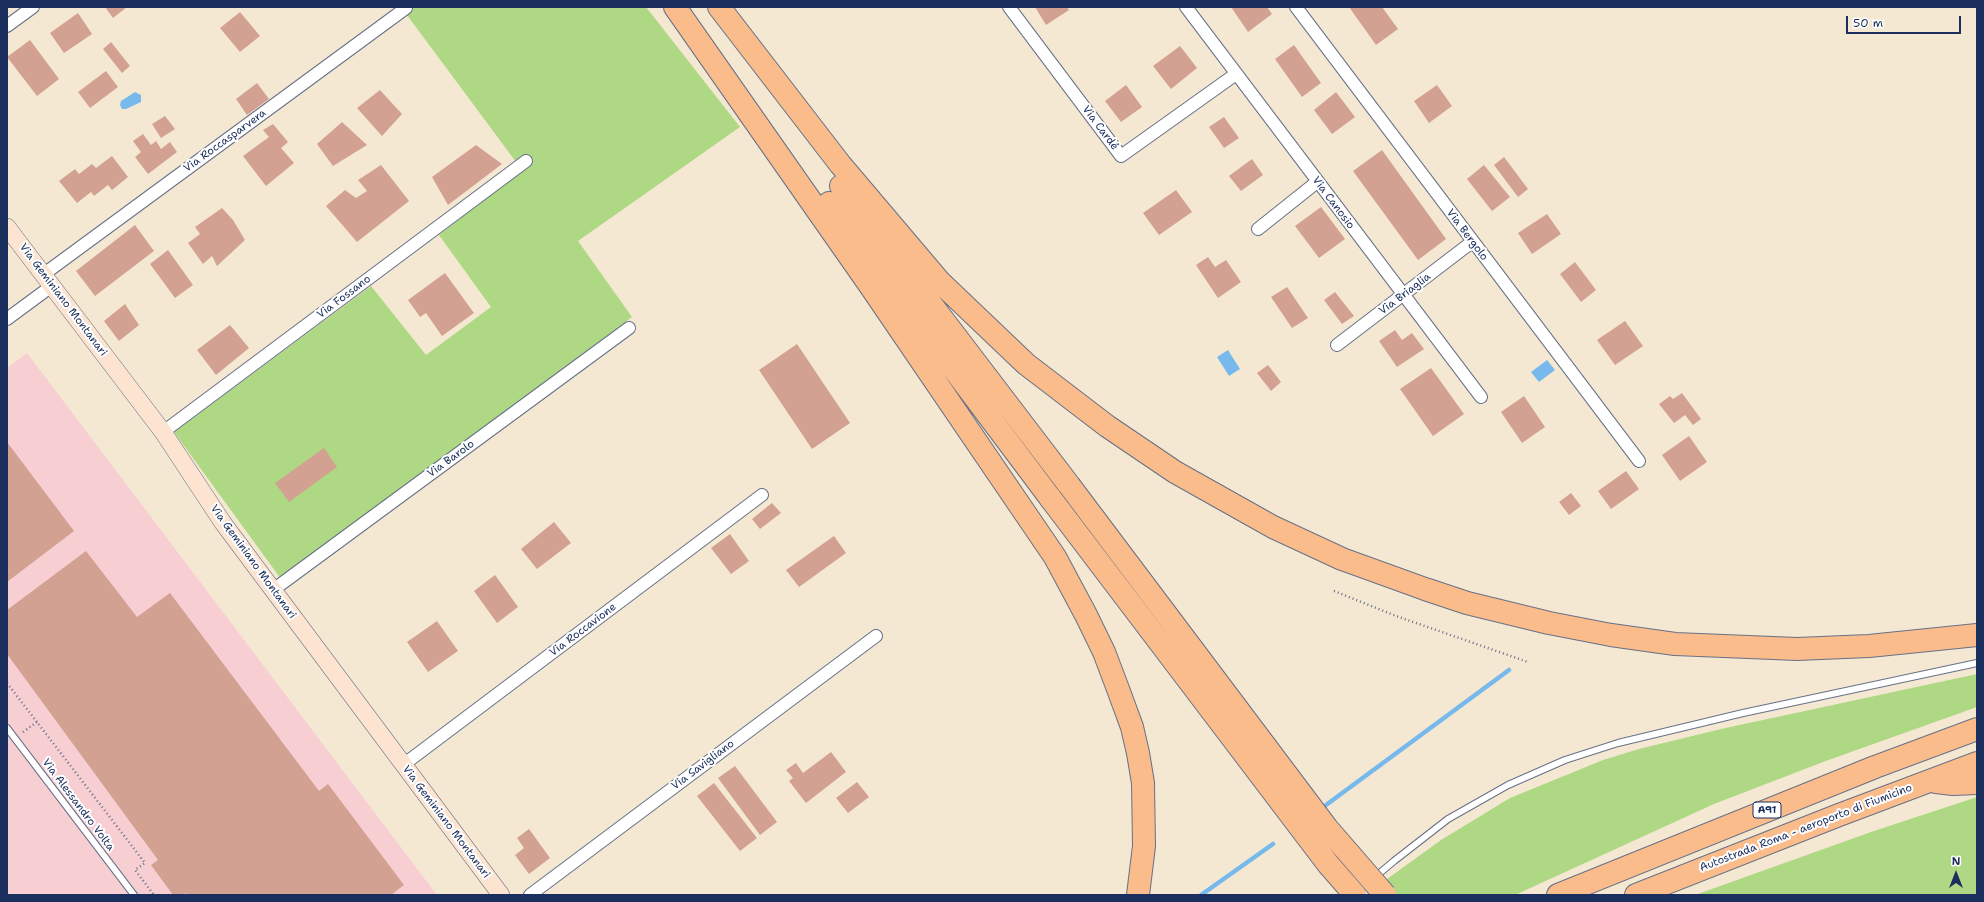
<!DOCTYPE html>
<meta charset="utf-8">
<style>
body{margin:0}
#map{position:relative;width:1984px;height:902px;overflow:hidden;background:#f5e8d2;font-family:"Shantell Sans",sans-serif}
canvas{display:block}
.frame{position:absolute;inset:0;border:8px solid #1b2f5e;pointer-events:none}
.north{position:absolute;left:1936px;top:854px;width:40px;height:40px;-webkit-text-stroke:3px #fff;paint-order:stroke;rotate:0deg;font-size:11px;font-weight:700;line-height:16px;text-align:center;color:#1b2f5e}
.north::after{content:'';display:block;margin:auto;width:14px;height:18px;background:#1b2f5e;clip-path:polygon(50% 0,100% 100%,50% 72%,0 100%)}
.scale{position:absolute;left:1846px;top:16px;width:115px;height:18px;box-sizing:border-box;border:2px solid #1b2f5e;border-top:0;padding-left:5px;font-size:12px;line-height:14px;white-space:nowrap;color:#1b2f5e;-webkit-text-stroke:3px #fff;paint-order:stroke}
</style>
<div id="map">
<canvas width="1984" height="902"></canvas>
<div class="frame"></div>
<div class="north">N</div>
<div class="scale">50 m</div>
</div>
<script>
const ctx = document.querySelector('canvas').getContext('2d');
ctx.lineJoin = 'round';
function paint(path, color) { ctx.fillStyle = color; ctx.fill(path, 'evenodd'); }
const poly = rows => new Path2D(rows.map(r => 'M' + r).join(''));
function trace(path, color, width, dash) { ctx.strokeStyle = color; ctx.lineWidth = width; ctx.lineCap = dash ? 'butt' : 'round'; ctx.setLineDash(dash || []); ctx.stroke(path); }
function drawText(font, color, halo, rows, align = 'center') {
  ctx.font = font + ' "Shantell Sans",sans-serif'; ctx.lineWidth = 4; ctx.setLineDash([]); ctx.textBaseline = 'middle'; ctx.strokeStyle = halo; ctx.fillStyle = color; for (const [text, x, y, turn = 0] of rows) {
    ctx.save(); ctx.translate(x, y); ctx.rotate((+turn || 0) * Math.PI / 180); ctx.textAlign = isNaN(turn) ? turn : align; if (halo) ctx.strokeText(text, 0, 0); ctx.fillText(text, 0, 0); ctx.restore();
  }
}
const built = poly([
 [27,353,437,895,7,895,7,368]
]);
const green = poly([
 [401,7,646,7,740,127,578,241,632,317,281,579,174,432,371,286,426,355,491,307,439,235,522,170],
 [1977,674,1977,707,1823,762,1714,804,1515,895,1397,895,1383,882,1441,840,1510,798,1603,760,1639,749,1721,729],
 [1977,797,1977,895,1695,895,1871,832]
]);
const water = poly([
 [135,92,141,95,141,102,126,109,122,109,120,105,121,101],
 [1228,350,1240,369,1229,376,1217,357],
 [1547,360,1555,370,1539,382,1531,372]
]);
const stream = poly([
 [1326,805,1509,670],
 [1201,895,1273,844]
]);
const building = poly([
 [105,7,127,7,113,18],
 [1035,7,1067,7,1069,10,1046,25],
 [1231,7,1267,7,1272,14,1248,32],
 [1349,7,1382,7,1398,29,1376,45],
 [240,12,260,36,240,52,220,28],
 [78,13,92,34,64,53,50,33],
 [30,40,59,79,37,96,7,57],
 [111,42,130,66,122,73,103,49],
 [1294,45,1321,83,1302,97,1275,59],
 [1180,46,1197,68,1171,89,1153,66],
 [106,71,118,87,90,108,78,92],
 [257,83,269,99,247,115,236,99],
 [1126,85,1142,107,1121,122,1105,101],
 [1437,85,1452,106,1429,123,1414,101],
 [380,90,402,114,382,136,357,108],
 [1336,92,1355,117,1332,134,1314,110],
 [165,116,175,129,161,138,152,124],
 [1224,117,1239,138,1224,148,1209,127],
 [342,122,367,145,333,166,317,144],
 [273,124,288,142,281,148,294,163,266,186,243,156,269,137,263,130],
 [143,134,151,145,156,141,161,149,170,142,177,152,148,174,135,157,141,152,133,141],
 [476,145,502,164,448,205,432,177],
 [1382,150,1446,239,1418,260,1353,171],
 [112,156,128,177,112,190,108,185,94,196,91,192,77,203,59,181,75,169,79,174,92,164,96,168],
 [1504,157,1528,189,1518,197,1494,165],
 [1252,159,1263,175,1241,191,1229,176],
 [381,165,409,201,357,242,326,206,345,190,356,198,367,191,358,180],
 [1484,165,1510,197,1492,211,1467,179],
 [1176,190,1192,212,1159,235,1143,213],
 [1321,207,1345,239,1319,258,1295,226],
 [222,208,233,220,245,240,217,266,212,256,203,264,188,243,200,234,195,227],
 [1547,214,1561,234,1532,254,1518,233],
 [135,225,154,251,95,296,76,271],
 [168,250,193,285,175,298,150,264],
 [1208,257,1215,267,1226,260,1241,282,1218,298,1196,265],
 [1575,262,1596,290,1581,302,1560,274],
 [445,273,474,313,442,336,426,313,420,317,408,300],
 [1287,287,1308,318,1292,328,1271,297],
 [1335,292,1354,316,1342,324,1324,300],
 [125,304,139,325,119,341,104,321],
 [1625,321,1643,346,1615,365,1597,340],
 [230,325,249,348,216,375,197,350],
 [1395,330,1402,340,1412,333,1424,349,1397,367,1379,341],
 [797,344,850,423,812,449,759,370],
 [1268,365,1281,382,1271,391,1257,373],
 [1431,368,1464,414,1433,436,1400,389],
 [1682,393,1701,419,1693,425,1685,415,1674,423,1659,404,1670,396,1673,399],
 [1524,396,1545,427,1522,443,1501,412],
 [1689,436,1707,462,1680,481,1662,455],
 [7,442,74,531,7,582],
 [324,448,337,467,289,502,275,483],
 [1626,471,1639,489,1611,509,1598,491],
 [1571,493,1581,506,1569,515,1559,502],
 [772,503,781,513,760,529,752,519],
 [554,522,571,543,537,569,521,549],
 [730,534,749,561,731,574,711,548],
 [834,536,846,553,799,587,786,570],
 [86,551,137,617,170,593,319,791,328,784,404,885,391,895,188,895,186,893,183,895,173,895,151,865,158,860,7,654,7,610],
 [495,575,518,607,497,623,474,591],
 [437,621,458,651,428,672,407,642],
 [831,752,846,772,806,803,789,781,793,778,786,770,796,763,803,773],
 [735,766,777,822,760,835,718,778],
 [857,782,869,797,848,813,836,798],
 [714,783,757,838,740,851,697,796],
 [529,829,550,858,529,874,515,855,524,848,517,838]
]);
const path = poly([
 [1334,591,1396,616,1528,662],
 [7,683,145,863,135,870,154,895],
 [23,732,37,722]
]);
const lane = poly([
 [7,728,134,895],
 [1356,893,1394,861,1448,819,1508,785,1565,760,1618,743,1743,713,1977,663]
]);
const street = poly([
 [1009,7,1121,156,1236,74],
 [1186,7,1481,397],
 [1296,7,1639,461],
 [7,26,33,7],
 [1258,229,1317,182],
 [44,274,406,8],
 [7,319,53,285],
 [1337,345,1472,242],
 [163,432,526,161],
 [273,590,629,328],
 [403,765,762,495],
 [530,895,876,636]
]);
const secondary = poly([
 [7,227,163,432,223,523,501,895]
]);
const highway = poly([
 [675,7,871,287,1055,557,1086,615,1104,652,1118,689,1132,727,1138,753,1143,783,1144,846,1138,895],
 [719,7,840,164,940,282,1026,364,1107,426,1175,472,1273,527,1342,559,1425,589,1467,603,1549,623,1611,635,1675,644,1797,649,1869,646,1977,635],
 [841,186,1069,485],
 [829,203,1051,499],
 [1936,782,1953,784,1977,783],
 [1558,895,1875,767,1977,729],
 [1636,895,1839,815,1977,763]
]);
const highwayBridge = poly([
 [1069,485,1327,828,1385,895],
 [1051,499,1328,864,1355,895]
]);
const shields = [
 [1767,810,28]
];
const shieldNames = [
 ["A91",1767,810]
];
const streetNames = [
 ["Via Cardé",1100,128,53],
 ["Via Roccasparvera",225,141,-36],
 ["Via Canosio",1333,203,53],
 ["Via Bergolo",1467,235,53],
 ["Via Briaglia",1405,294,-37],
 ["Via Fossano",344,297,-37],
 ["Via Geminiano Montanari",63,300,53],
 ["Via Barolo",451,459,-36],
 ["Via Geminiano Montanari",253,562,54],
 ["Via Roccavione",583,630,-37],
 ["Via Savigliano",703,765,-37],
 ["Via Alessandro Volta",78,805,53],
 ["Via Geminiano Montanari",446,822,53],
 ["Autostrada Roma - aeroporto di Fiumicino",1806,828,-21]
];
paint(built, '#f7cfd3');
paint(green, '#aed884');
paint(water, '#77b9ec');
trace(stream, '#77b9ec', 4.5);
paint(building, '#d2a192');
trace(lane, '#677087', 8);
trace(street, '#677087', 14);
trace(secondary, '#677087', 18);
trace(highway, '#677087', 24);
trace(path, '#677087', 2.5, [1, 3]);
trace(lane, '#fff', 6);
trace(street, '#fff', 12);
trace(secondary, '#fde4d1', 17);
trace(highway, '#fabc8b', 22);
trace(highwayBridge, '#677087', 24, []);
trace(highwayBridge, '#fabc8b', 22);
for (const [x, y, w] of shields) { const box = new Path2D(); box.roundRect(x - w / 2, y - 8, w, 16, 3); ctx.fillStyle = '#fff'; ctx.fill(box); trace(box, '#1b2f5e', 1); }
drawText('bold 10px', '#1b2f5e', null, shieldNames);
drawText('11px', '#1b2f5e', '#fff', streetNames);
</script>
